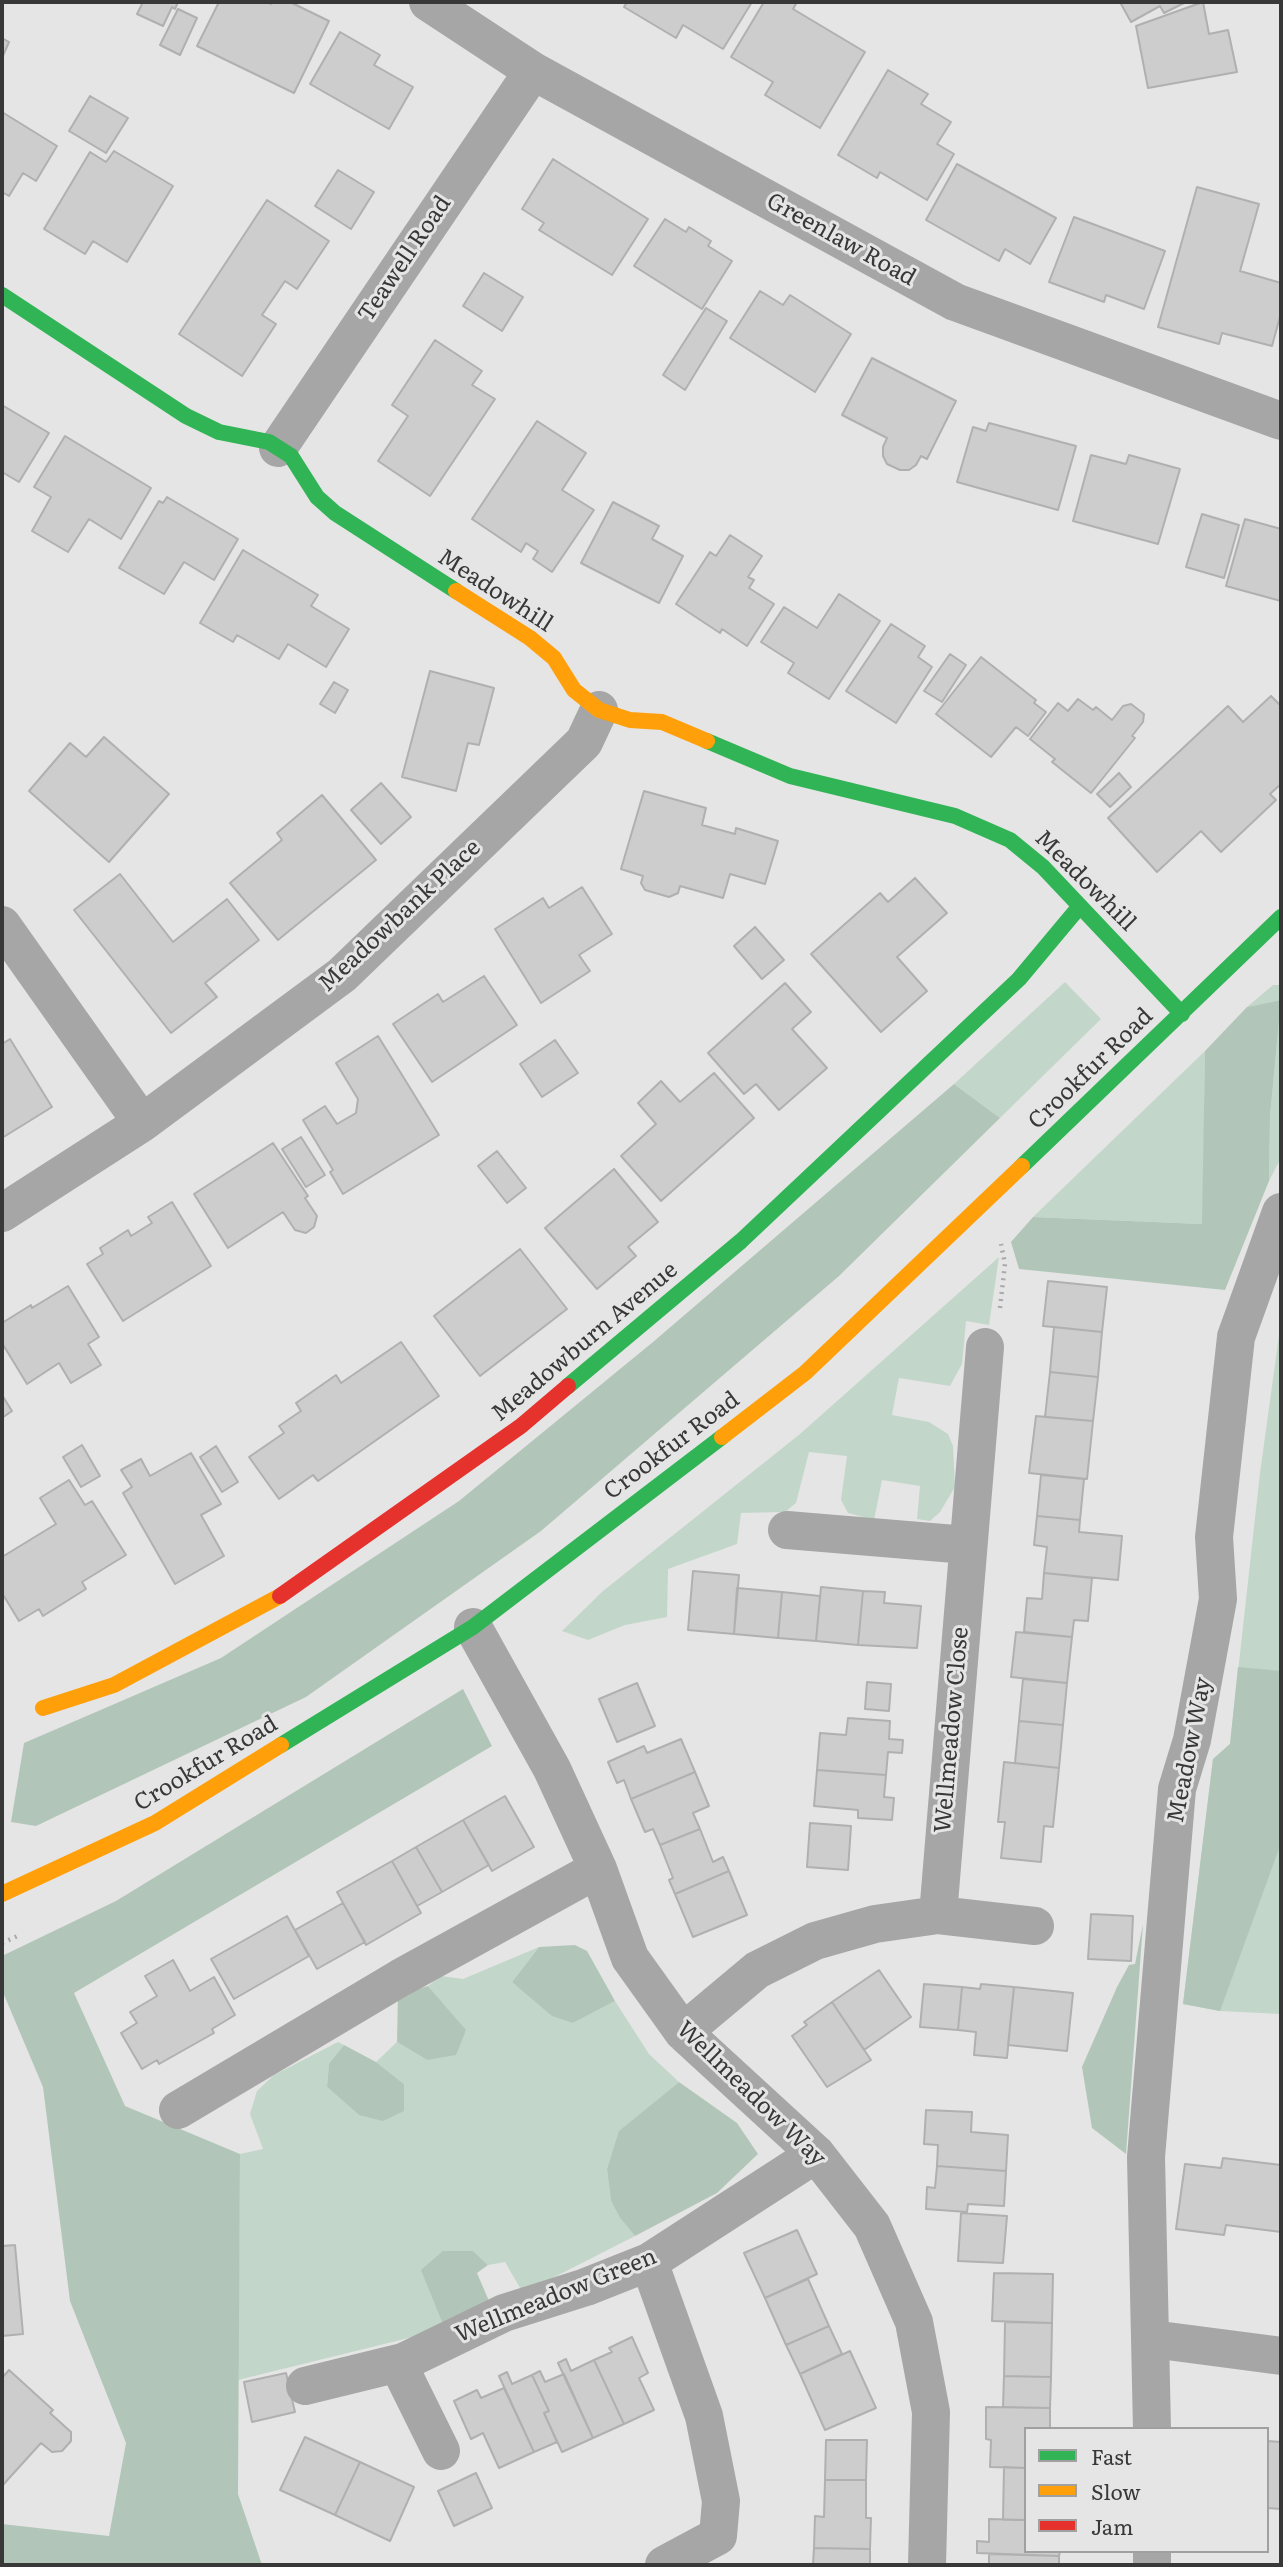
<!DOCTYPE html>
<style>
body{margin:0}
#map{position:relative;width:1283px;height:2567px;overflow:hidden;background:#e5e5e6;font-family:Literata,serif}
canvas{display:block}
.frame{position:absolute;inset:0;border:4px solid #383838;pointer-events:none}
.legend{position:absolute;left:1024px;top:2427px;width:245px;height:126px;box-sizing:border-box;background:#e5e5e6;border:2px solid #a0a0a0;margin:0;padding:9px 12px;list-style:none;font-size:21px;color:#383838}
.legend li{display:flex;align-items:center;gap:14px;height:35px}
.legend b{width:35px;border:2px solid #a0a0a0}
</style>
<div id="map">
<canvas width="1283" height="2567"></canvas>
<div class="frame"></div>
<ul class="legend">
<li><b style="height:9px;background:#30b455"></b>Fast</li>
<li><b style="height:9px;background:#ff9f0a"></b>Slow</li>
<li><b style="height:9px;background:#e5322d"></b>Jam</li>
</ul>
</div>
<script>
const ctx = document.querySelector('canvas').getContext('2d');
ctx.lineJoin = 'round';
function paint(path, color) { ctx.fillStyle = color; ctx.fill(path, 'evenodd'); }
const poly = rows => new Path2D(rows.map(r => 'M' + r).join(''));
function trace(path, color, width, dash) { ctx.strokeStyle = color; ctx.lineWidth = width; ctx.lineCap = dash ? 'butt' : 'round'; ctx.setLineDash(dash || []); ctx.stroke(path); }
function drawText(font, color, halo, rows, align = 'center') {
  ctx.font = font + ' Literata,serif'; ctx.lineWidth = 6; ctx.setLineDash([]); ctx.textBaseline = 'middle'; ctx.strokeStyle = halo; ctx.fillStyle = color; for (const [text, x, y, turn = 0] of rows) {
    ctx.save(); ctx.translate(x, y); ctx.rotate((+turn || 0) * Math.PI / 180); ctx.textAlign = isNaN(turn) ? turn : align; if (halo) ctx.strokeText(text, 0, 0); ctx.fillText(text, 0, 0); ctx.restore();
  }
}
const green = poly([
 [1065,982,1101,1019,1000,1118,954,1084],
 [1273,985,1281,985,1281,1158,1269,1181,1270,1117,1281,1000,1247,1007],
 [1205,1051,1203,1224,1033,1217],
 [999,1257,989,1325,966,1321,962,1364,950,1386,899,1378,892,1415,929,1422,948,1434,953,1446,955,1487,940,1512,930,1521,917,1519,920,1486,882,1480,874,1520,848,1513,841,1500,847,1456,809,1452,796,1503,785,1512,741,1513,737,1544,668,1569,667,1617,625,1625,588,1640,562,1631,603,1591,800,1434],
 [1281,1321,1281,2014,1220,2011,1183,2004,1213,1759,1230,1744,1260,1473],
 [539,1947,512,1982,573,2023,615,2001,649,2054,679,2082,620,2131,607,2169,611,2201,620,2218,635,2236,523,2293,505,2262,488,2265,473,2251,445,2329,238,2380,240,2154,263,2149,250,2114,257,2091,274,2075,338,2042,344,2045,329,2065,327,2087,359,2115,404,2084,376,2062,397,2042,427,2060,466,2031,428,1986,441,1976,463,1979]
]);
const forest = poly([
 [1281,1000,1270,1117,1269,1181,1225,1290,1019,1269,1011,1242,1033,1217,1202,1224,1205,1051,1247,1007],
 [954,1084,1000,1118,839,1276,541,1531,306,1697,36,1826,11,1822,24,1743,221,1658,459,1501,653,1342],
 [1238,1667,1281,1671,1281,1843,1220,2011,1183,2004,1213,1759,1230,1744],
 [463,1689,492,1746,74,1993,125,2106,240,2154,238,2494,262,2565,2,2565,2,2524,109,2536,126,2443,70,2301,43,2087,2,1990,2,1956,116,1901],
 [1143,1924,1126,2154,1092,2128,1082,2067,1117,1987,1129,1965,1135,1964],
 [575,1945,587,1951,615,2001,573,2023,552,2016,512,1982,539,1947],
 [428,1986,466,2030,456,2055,427,2060,397,2042,398,1994],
 [344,2045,376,2062,404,2084,404,2111,383,2121,359,2115,327,2087,329,2064],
 [679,2082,737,2123,758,2154,717,2193,635,2236,620,2218,611,2201,607,2169,619,2131],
 [443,2251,473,2251,488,2265,477,2273,489,2301,445,2329,421,2270]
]);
const building = poly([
 [143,2,178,2,175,9,172,7,163,26,137,14,143,2],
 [219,2,267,2,271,4,273,2,290,2,329,21,294,93,197,46,219,2],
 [627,2,752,2,723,49,683,25,676,38,624,7,627,2],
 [764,2,797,2,793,9,865,52,820,128,765,95,773,82,731,57,764,2],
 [1120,2,1186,2,1164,13,1160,6,1131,22,1120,2],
 [1203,2,1209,34,1228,30,1237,72,1148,88,1136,26,1203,2],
 [178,9,197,18,180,55,160,45,178,9],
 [340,32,380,55,374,65,413,87,389,129,310,84,340,32],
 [2,38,9,42,2,58,2,38],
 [888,70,928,94,921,104,951,122,937,144,954,154,927,200,880,172,877,178,838,155,888,70],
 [90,96,128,118,106,153,69,131,90,96],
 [2,112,57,146,36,181,23,173,9,196,2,192,2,112],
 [114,151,173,186,127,262,93,241,85,254,44,229,90,152,106,162,114,151],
 [553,159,648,219,612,275,539,230,544,223,522,209,553,159],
 [957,164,1056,218,1030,264,1005,249,999,261,926,220,957,164],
 [338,170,374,192,351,229,315,206,338,170],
 [1197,187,1259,204,1240,271,1281,283,1281,313,1272,346,1222,333,1219,344,1158,327,1197,187],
 [267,200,329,241,297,289,285,281,262,315,276,324,242,376,179,334,267,200],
 [1074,217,1165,251,1144,309,1106,295,1104,302,1049,282,1074,217],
 [665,219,686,232,689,227,711,241,708,246,732,261,702,309,634,266,665,219],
 [484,273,523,297,502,331,463,306,484,273],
 [760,291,783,305,790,295,851,334,815,392,730,338,760,291],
 [706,308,727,321,685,390,663,375,706,308],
 [435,340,482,371,472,385,495,399,430,496,378,461,408,416,392,405,435,340],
 [872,358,956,401,927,459,921,456,916,465,909,470,900,470,887,464,883,456,883,447,887,438,842,415,872,358],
 [2,405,49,433,19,482,2,472,2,405],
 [537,421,586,453,562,490,594,510,552,572,533,559,538,551,526,543,521,552,472,519,537,421],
 [989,423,1076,446,1058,510,957,482,973,427,986,431,989,423],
 [65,436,151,488,121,539,89,519,68,552,32,531,51,497,34,487,65,436],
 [1091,455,1126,464,1129,455,1180,469,1158,544,1073,521,1091,455],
 [167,497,238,539,214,580,184,562,164,594,119,568,159,501,163,503,167,497],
 [613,502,659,526,652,539,683,556,659,603,581,563,613,502],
 [1202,514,1239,525,1224,578,1186,567,1202,514],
 [1245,519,1281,529,1281,601,1226,586,1245,519],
 [730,535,762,556,748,577,754,580,749,588,774,604,747,646,722,629,720,633,676,604,710,552,716,556,730,535],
 [243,550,318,595,311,606,349,629,326,667,288,644,279,659,237,635,233,642,200,623,243,550],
 [839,594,880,621,829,699,788,673,794,663,761,642,784,607,817,628,839,594],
 [891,624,925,646,918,657,932,667,896,723,846,691,891,624],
 [950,654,966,665,942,702,924,691,950,654],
 [981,657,1036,700,1034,703,1046,712,1028,736,1016,727,991,757,936,714,981,657],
 [430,671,494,688,479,745,468,743,456,791,402,777,430,671],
 [334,682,348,690,335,713,320,704,334,682],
 [1271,696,1281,706,1281,784,1270,794,1276,800,1221,852,1201,831,1157,872,1108,818,1228,706,1243,722,1271,696],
 [1078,699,1093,710,1096,707,1112,720,1123,706,1131,704,1144,714,1143,722,1132,736,1135,738,1091,793,1052,762,1055,759,1030,739,1058,703,1068,711,1078,699],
 [104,737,169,794,109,862,29,791,70,743,86,757,104,737],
 [1119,773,1131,787,1110,807,1097,794,1119,773],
 [381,783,411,817,381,844,351,810,381,783],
 [644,791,706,808,702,825,735,834,736,828,778,841,765,884,730,874,723,898,680,886,678,893,669,897,645,890,641,883,643,876,621,869,644,791],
 [322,795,376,860,278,940,230,883,282,840,277,833,322,795],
 [120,874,173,942,227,899,259,940,205,983,217,997,171,1033,74,910,120,874],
 [915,878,947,913,897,957,927,991,881,1032,811,954,880,893,888,902,915,878],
 [582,887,612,934,579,955,590,971,541,1003,495,929,543,898,549,908,582,887],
 [755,927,784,960,762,979,734,946,755,927],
 [484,976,517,1025,432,1082,393,1024,438,994,443,1002,484,976],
 [785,983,811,1012,792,1029,827,1068,779,1110,756,1084,744,1094,708,1053,785,983],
 [378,1036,439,1135,343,1194,330,1172,333,1170,303,1120,325,1106,337,1124,356,1113,358,1099,336,1063,378,1036],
 [10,1039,52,1107,2,1138,2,1044,10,1039],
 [555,1040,578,1073,542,1097,520,1064,555,1040],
 [714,1073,754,1118,661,1201,621,1156,656,1124,638,1103,661,1081,680,1102,714,1073],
 [301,1137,325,1175,306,1187,282,1149,301,1137],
 [273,1143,308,1196,305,1198,317,1216,314,1227,306,1233,295,1230,283,1212,228,1248,194,1194,273,1143],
 [497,1151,526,1188,507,1203,478,1166,497,1151],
 [614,1169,658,1222,628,1247,636,1256,597,1289,545,1228,614,1169],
 [172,1202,211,1266,123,1321,87,1264,103,1254,100,1248,128,1230,131,1236,152,1223,148,1217,172,1202],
 [520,1249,567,1309,480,1376,434,1316,520,1249],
 [1048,1281,1107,1287,1102,1332,1043,1326,1048,1281],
 [68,1286,99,1337,88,1344,101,1365,71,1383,59,1363,27,1384,2,1343,2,1323,31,1305,32,1308,68,1286],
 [1054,1327,1102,1332,1098,1377,1050,1372,1054,1327],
 [401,1342,439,1396,318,1481,313,1475,279,1499,249,1457,284,1433,279,1426,301,1411,296,1403,336,1375,341,1383,401,1342],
 [1050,1372,1098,1377,1093,1421,1045,1417,1050,1372],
 [2,1395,12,1411,2,1418,2,1395],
 [1036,1416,1093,1421,1087,1479,1029,1473,1036,1416],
 [82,1445,100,1476,81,1487,63,1457,82,1445],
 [216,1446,238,1482,222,1492,200,1457,216,1446],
 [191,1453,221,1504,201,1515,224,1556,175,1584,123,1493,132,1487,121,1470,141,1459,150,1476,191,1453],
 [1041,1475,1084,1479,1080,1520,1037,1516,1041,1475],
 [69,1480,85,1505,92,1501,126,1555,82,1582,86,1589,43,1616,39,1609,19,1621,2,1593,2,1557,56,1524,40,1498,69,1480],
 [1037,1516,1080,1520,1079,1532,1122,1536,1118,1580,1044,1573,1047,1547,1034,1545,1037,1516],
 [693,1571,739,1575,734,1634,688,1630,693,1571],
 [1044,1573,1092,1578,1088,1621,1074,1620,1072,1637,1024,1632,1027,1598,1042,1599,1044,1573],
 [821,1587,863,1591,858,1645,816,1641,821,1587],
 [737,1588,782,1592,778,1638,734,1634,737,1588],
 [863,1591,885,1592,884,1603,921,1606,917,1648,858,1645,863,1591],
 [782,1592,820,1596,816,1641,778,1638,782,1592],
 [1016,1632,1072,1637,1067,1683,1011,1677,1016,1632],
 [1023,1679,1067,1683,1063,1725,1019,1721,1023,1679],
 [867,1682,891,1684,889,1711,865,1709,867,1682],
 [637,1683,655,1726,617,1742,599,1699,637,1683],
 [848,1718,890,1721,889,1739,903,1740,902,1753,888,1752,886,1775,817,1770,820,1733,846,1735,848,1718],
 [1019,1721,1063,1725,1059,1768,1015,1763,1019,1721],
 [681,1739,695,1772,631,1799,624,1780,617,1783,608,1762,644,1746,647,1753,681,1739],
 [1004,1762,1059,1768,1053,1827,1044,1826,1041,1862,1001,1858,1005,1822,998,1822,1004,1762],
 [817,1770,886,1775,884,1797,894,1798,892,1820,858,1818,858,1810,814,1806,817,1770],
 [695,1772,709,1806,693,1813,700,1829,660,1845,653,1829,645,1832,631,1799,695,1772],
 [505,1796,534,1847,492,1871,463,1820,505,1796],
 [463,1820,489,1865,442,1892,416,1847,463,1820],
 [810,1823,851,1826,848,1870,807,1867,810,1823],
 [700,1829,713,1862,723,1857,729,1871,675,1894,669,1880,673,1878,660,1845,700,1829],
 [416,1847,442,1892,417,1906,392,1861,416,1847],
 [392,1861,421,1913,366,1945,337,1892,392,1861],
 [729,1871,747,1915,693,1937,675,1894,729,1871],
 [343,1903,365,1942,317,1969,295,1930,343,1903],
 [1091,1914,1133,1916,1131,1961,1088,1959,1091,1914],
 [287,1916,309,1956,234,1999,211,1959,287,1916],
 [173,1960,190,1991,214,1977,235,2015,212,2029,214,2033,159,2064,157,2060,142,2069,121,2033,137,2023,130,2012,157,1996,145,1976,173,1960],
 [879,1970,911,2017,864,2050,832,2002,879,1970],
 [924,1984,962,1987,958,2030,920,2027,924,1984],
 [981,1984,1014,1987,1007,2058,974,2055,976,2032,958,2030,962,1987,980,1989,981,1984],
 [1014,1987,1073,1993,1067,2051,1008,2045,1014,1987],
 [832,2002,871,2060,827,2087,792,2036,807,2025,804,2022,832,2002],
 [926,2110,972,2112,971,2132,1008,2135,1006,2171,937,2166,938,2145,924,2144,926,2110],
 [1223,2158,1281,2165,1281,2232,1226,2225,1224,2235,1176,2229,1185,2164,1221,2168,1223,2158],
 [937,2166,1006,2171,1004,2206,968,2204,967,2212,926,2209,927,2187,935,2188,937,2166],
 [961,2213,1007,2216,1003,2263,958,2261,961,2213],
 [797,2230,817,2274,765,2298,744,2253,797,2230],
 [15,2245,23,2334,2,2336,2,2246,15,2245],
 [994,2273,1053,2274,1052,2323,992,2321,994,2273],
 [808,2279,829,2326,786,2345,765,2298,808,2279],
 [1005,2322,1052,2323,1051,2377,1004,2376,1005,2322],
 [829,2326,842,2354,800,2374,786,2345,829,2326],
 [632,2337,648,2373,639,2378,654,2410,624,2424,594,2360,612,2352,609,2348,632,2337],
 [850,2351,876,2408,825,2430,800,2374,850,2351],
 [566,2359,571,2371,594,2360,624,2424,593,2438,558,2363,566,2359],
 [9,2370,53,2410,50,2413,71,2432,71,2441,62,2451,52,2452,41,2443,2,2486,2,2378,9,2370],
 [540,2371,545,2382,564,2374,593,2438,562,2452,544,2413,549,2411,532,2375,540,2371],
 [507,2372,512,2384,532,2375,549,2411,544,2413,557,2442,534,2452,499,2376,507,2372],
 [286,2373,295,2412,252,2422,244,2382,286,2373],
 [1004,2376,1051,2377,1050,2408,1003,2407,1004,2376],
 [504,2388,534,2452,499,2468,483,2433,471,2439,454,2401,477,2390,481,2398,504,2388],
 [986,2407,1050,2408,1050,2429,1026,2429,1026,2468,990,2467,991,2440,986,2439,986,2407],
 [305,2437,360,2462,335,2515,280,2490,305,2437],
 [826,2440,867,2440,866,2480,825,2480,826,2440],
 [1267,2441,1281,2442,1281,2509,1267,2508,1267,2441],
 [360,2462,414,2487,390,2541,335,2515,360,2462],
 [1004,2467,1026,2468,1026,2520,1003,2520,1004,2467],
 [476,2473,492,2508,454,2526,438,2491,476,2473],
 [825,2480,866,2480,866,2518,871,2518,870,2549,814,2548,815,2516,824,2517,825,2480],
 [989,2519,1026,2520,1026,2551,1060,2551,1059,2556,977,2553,977,2541,989,2542,989,2519],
 [814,2548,870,2549,870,2565,813,2565,814,2548],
 [989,2554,1059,2556,1059,2565,989,2565,989,2554]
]);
const path = poly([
 [1000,1308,1005,1264,1001,1244],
 [2,1943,20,1935]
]);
const street = poly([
 [428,2,533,71,955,302,1281,421],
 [278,448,533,71],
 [2,925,142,1123],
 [2,1213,142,1123,342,975,584,742,599,710],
 [787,1530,967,1545],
 [473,1627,552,1769,598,1869,630,1958,683,2032,816,2154,872,2226,914,2322,931,2412,927,2565],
 [938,1915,985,1347],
 [683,2032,757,1970,815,1941,875,1924,938,1915,1035,1926],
 [178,2110,400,1978,598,1869],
 [649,2262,704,2416,721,2501,718,2536,664,2565],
 [1152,2339,1281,2356],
 [398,2364,441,2451],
 [305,2386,403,2362,504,2313,586,2287,649,2262,816,2154],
 [1152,2429,1146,2157,1177,1789,1192,1740,1218,1599,1214,1537,1236,1337,1281,1212],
 [1152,2551,1152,2565]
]);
const fast = poly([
 [2,295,186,416,219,432,269,442,291,456,317,497,335,513,456,591],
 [707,741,790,776,955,816,1010,840,1043,867,1182,1014],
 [1022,1166,1281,917],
 [568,1386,741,1241,1019,979,1080,906],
 [281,1745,473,1627,722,1437]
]);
const slow = poly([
 [456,591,530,638,554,658,574,690,599,710,630,720,662,722,707,741],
 [722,1437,805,1373,1022,1166],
 [43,1708,114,1685,280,1596],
 [2,1894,155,1823,281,1745]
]);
const jam = poly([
 [280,1596,521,1426,568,1386]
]);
const streetNames = [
 ["Greenlaw Road",841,240,29],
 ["Teawell Road",405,259,-56],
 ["Meadowhill",495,591,33],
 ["Meadowhill",1085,881,45],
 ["Meadowbank Place",400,916,-43],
 ["Crookfur Road",1091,1069,-44],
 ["Meadowburn Avenue",585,1342,-40],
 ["Crookfur Road",672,1446,-37],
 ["Wellmeadow Close",952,1730,-85],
 ["Meadow Way",1190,1750,-79],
 ["Crookfur Road",206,1764,-31],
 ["Wellmeadow Way",751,2094,44],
 ["Wellmeadow Green",556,2296,-22]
];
paint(green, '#c2d7c9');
paint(forest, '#b1c6b8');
paint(building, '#cecdce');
trace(building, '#b0b0b1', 2);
trace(path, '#abaaab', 4.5, [2, 5]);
trace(street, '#a7a6a6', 38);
trace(fast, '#30b455', 16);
trace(slow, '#ff9f0a', 16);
trace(jam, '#e5322d', 16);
drawText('23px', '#383838', '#e5e5e6', streetNames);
</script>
